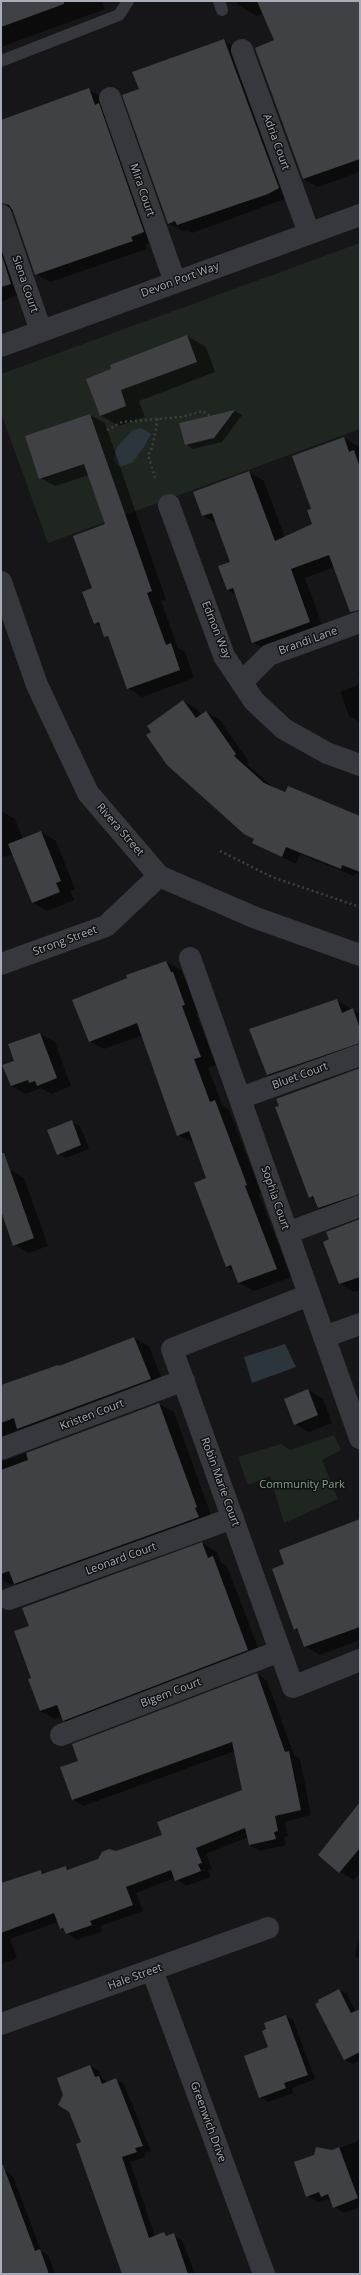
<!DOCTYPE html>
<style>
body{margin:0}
#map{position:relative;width:361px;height:2275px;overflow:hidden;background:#161618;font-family:"Open Sans",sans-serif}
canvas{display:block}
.frame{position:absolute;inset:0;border:2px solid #a8adb8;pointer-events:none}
</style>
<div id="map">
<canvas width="361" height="2275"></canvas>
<div class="frame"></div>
</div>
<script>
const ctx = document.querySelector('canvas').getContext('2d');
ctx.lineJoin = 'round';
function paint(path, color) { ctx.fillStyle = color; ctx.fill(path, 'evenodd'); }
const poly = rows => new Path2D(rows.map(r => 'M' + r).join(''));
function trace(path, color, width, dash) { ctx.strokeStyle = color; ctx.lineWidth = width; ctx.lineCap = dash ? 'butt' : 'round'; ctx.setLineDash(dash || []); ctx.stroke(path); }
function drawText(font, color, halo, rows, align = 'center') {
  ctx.font = font + ' "Open Sans",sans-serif'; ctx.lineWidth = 3; ctx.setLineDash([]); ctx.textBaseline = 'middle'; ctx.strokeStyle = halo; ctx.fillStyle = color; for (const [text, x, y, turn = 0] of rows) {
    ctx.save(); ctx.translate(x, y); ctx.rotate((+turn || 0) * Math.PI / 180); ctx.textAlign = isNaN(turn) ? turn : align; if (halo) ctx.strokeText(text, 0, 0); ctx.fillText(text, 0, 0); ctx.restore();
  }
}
const green = poly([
 [360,243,360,429,48,543,1,413,1,374],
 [334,1435,341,1450,322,1460,338,1499,284,1523,270,1476,248,1485,238,1457,281,1444,290,1450]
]);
const water = poly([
 [141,428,151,434,144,447,132,463,119,467,113,460,117,447,133,430],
 [285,1344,296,1367,252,1383,244,1357]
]);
const shadow = poly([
 [1,1,102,1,105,9,1,47],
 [236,1,291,1,292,3,257,16,238,5],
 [333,1,360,1,360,172,318,187,303,179,275,41],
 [224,41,239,49,293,196,192,233,187,230,183,231,168,223,140,90],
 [89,90,103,98,158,240,145,245,147,249,50,282,36,274,14,211,11,211,3,221,25,292,1,302,1,121],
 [187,336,206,347,215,372,139,401,145,417,119,426,100,415,87,380],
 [235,411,242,415,222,442,193,449,186,444,181,424],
 [90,415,105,423,166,600,161,601,178,648,185,652,194,678,142,697,128,688,111,639,105,636,102,627,95,623,93,589,106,525,89,475,55,486,40,478],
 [344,438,358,446,360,451,360,613,349,607,334,567,305,578,324,630,268,651,253,642,236,595,228,590,231,563,216,523,203,516,249,472,264,481,285,538,313,525,312,509],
 [360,671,360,679,358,672],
 [360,684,360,722,349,716,340,692],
 [183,701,197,709,202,715,206,712,220,720,249,762,247,764,274,788,360,817,360,874,356,873,354,876,300,854,296,864,253,843,255,839],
 [1,811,15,819,23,839,41,832,56,841,75,889,70,891,74,900,47,911,32,902,13,854,5,857,1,855],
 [166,962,181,970,185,979,188,981,199,1013,196,1014,216,1065,208,1068,223,1106,229,1110,261,1193,259,1194,291,1277,254,1291,239,1283,234,1271,227,1267,195,1184,208,1179,194,1143,178,1135,142,1035,104,1049,89,1041],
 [337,1000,360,1014,360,1055,282,1083,267,1074],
 [40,1034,55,1042,71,1086,52,1094,41,1088,26,1094,11,1086,15,1062],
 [360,1069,360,1206,333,1216,318,1208,316,1201,310,1197],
 [72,1122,80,1126,89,1149,66,1158,58,1154],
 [9,1169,24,1178,48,1246,29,1253,14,1245,1,1208,1,1172],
 [360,1219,360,1290,354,1292,340,1284,330,1240],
 [134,1338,149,1346,165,1387,6,1450,4,1461,159,1404,174,1412,211,1515,29,1592,14,1583,10,1585,1,1579,1,1386,60,1367],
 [308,1390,323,1399,332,1423,309,1432,294,1424],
 [360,1523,360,1640,320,1655,305,1646,300,1632,294,1629,286,1564],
 [202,1543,217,1552,221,1562,227,1566,262,1658,78,1729,64,1720,62,1717,55,1719,40,1711,32,1679,30,1626],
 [257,1674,267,1681,294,1755,300,1759,311,1815,285,1822,288,1836,284,1837,286,1845,260,1851,250,1845,248,1837,206,1854,212,1869,208,1870,211,1877,186,1886,175,1878,136,1893,143,1911,100,1926,102,1931,77,1940,60,1928,58,1922,10,1939,17,1958,1,1964,1,1897,41,1871,46,1874,66,1867,71,1870,163,1836,243,1790,235,1751,83,1806,72,1799,79,1762],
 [360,1818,360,1873,354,1880,340,1872],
 [360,1930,360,1959,355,1956],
 [339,1990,347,1994,355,2011,360,2009,360,2061,353,2064,345,2060,316,2004],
 [286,2016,293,2020,315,2079,292,2088,293,2093,268,2102,260,2097,269,2047],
 [90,2066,99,2071,102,2079,108,2082,115,2079,124,2084,151,2151,144,2153,145,2157,130,2162,155,2237,164,2233,169,2236,173,2235,182,2240,195,2274,122,2274,82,2143,58,2079],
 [360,2140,360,2207,344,2213,334,2207,332,2202,326,2199,318,2202,307,2196,332,2151],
 [1,2167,13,2176,41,2251,48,2255,55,2274,1,2274]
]);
const building = poly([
 [1,1,64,1,64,4,1,27],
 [257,1,360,1,360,159,303,179,255,48,274,40],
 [224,39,279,188,268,194,177,225,175,221,168,224,122,95,139,89,132,72],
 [89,88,95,105,99,103,144,232,131,237,133,241,35,275,13,211,9,205,1,203,1,120],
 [1,253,11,284,1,287],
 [187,335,197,362,121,390,126,406,100,416,86,379,111,369,110,365],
 [235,410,214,438,185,445,179,423],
 [90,414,152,591,147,593,166,645,171,643,180,670,127,689,108,636,104,637,99,622,94,624,82,592,92,588,73,536,105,524,84,464,39,479,25,436],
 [344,437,349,452,354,450,360,468,360,610,350,612,329,555,291,569,310,622,252,643,233,588,227,590,218,566,230,562,212,513,202,516,193,492,249,471,275,541,312,524,307,510,311,509,292,456],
 [183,700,196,718,206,711,236,754,234,756,264,783,285,792,288,786,360,816,360,872,342,865,341,869,286,847,282,857,252,843,254,839,244,834,167,765,146,735,151,732,147,726],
 [41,831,61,881,56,883,60,892,32,903,8,844],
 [166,961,171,972,173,972,185,1005,182,1006,201,1057,194,1059,210,1102,215,1100,247,1185,245,1186,277,1269,238,1283,231,1265,226,1267,194,1183,206,1178,189,1131,177,1136,137,1023,89,1042,72,1000,127,978,126,975],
 [337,999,342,1013,353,1008,360,1029,360,1043,267,1075,249,1029],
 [40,1033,57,1078,37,1086,35,1081,29,1083,28,1080,11,1086,2,1065,14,1061,8,1044],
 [360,1068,360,1194,318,1208,313,1196,309,1198,275,1107,279,1106,276,1099],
 [72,1120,81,1145,57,1155,47,1130],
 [1,1153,4,1153,34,1238,13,1246,1,1211],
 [360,1219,360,1277,339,1284,323,1242,329,1239,326,1232],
 [134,1337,151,1379,17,1429,14,1418,1,1423,1,1385,58,1365,59,1366],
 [308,1389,318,1415,294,1425,284,1399],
 [159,1403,197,1507,195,1508,199,1517,14,1584,9,1571,1,1574,1,1470,28,1460,26,1453],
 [360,1519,360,1627,304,1647,297,1628,294,1630,272,1569,284,1564,279,1550],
 [202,1542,208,1558,213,1556,248,1650,63,1721,57,1705,40,1711,28,1679,31,1678,14,1631,29,1626,22,1608],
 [257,1673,285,1752,289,1751,301,1810,275,1816,278,1831,274,1832,276,1839,249,1845,245,1828,196,1848,202,1863,198,1864,201,1871,175,1881,171,1870,126,1887,133,1905,90,1921,92,1925,66,1934,63,1928,60,1929,54,1913,1,1933,1,1883,41,1870,42,1874,66,1866,67,1870,98,1859,102,1852,109,1849,116,1851,162,1835,157,1822,242,1790,232,1742,72,1800,60,1767,78,1761,72,1744],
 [360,1802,360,1848,339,1873,318,1855],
 [339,1989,351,2013,360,2009,360,2052,344,2060,315,2004,319,2002,318,2000],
 [286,2015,308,2075,284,2083,286,2088,259,2098,244,2056,268,2047,262,2031,266,2029,264,2023],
 [90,2065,95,2077,99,2076,102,2084,116,2078,143,2146,135,2148,137,2152,122,2157,149,2238,164,2232,166,2236,174,2233,188,2274,122,2274,76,2144,81,2142,69,2112,58,2105,63,2095,57,2078],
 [316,2147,332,2150,339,2147,358,2198,333,2208,328,2194,321,2197,319,2192,306,2197,294,2162,314,2155],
 [1,2165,3,2165,35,2251,40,2249,49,2274,1,2274]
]);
const path = poly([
 [107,430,122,422,181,417,203,411,211,417],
 [155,478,148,455,152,448,158,418],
 [220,851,272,877,360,907]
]);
const service = poly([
 [219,1,222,10],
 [1,61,119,15,128,1]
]);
const minor = poly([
 [242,50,309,233],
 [110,98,175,282],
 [1,215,41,331],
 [1,346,360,215],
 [169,505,224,656,254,701,284,729,327,753,360,765],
 [242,682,269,655,360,622],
 [190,958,360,1438],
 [240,1098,360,1055],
 [287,1233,360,1206],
 [309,1295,172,1349,293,1687,360,1660],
 [324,1337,360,1324],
 [1,1449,184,1380],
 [9,1599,233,1518],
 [61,1735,280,1651],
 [152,1970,264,2274],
 [1,2024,268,1928]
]);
const tertiary = poly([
 [1,582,37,685,88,793,159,876,256,918,360,955],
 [1,964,106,926,159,876]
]);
const streetNames = [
 ["Adria Court",276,142,70],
 ["Mira Court",142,190,71],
 ["Devon Port Way",180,280,-20],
 ["Siena Court",25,284,71],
 ["Edmon Way",216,630,68],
 ["Brandi Lane",308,641,-20],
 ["Rivera Street",120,830,49],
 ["Strong Street",65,941,-20],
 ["Bluet Court",300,1076,-20],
 ["Sophia Court",275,1198,71],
 ["Kristen Court",92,1415,-21],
 ["Robin Marie Court",220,1482,70],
 ["Leonard Court",121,1559,-20],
 ["Bigem Court",171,1693,-21],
 ["Hale Street",135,1977,-20],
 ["Greenwich Drive",208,2122,70]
];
const parkNames = [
 ["Community Park",302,1485]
];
paint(green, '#1e261f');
paint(water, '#2c353c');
paint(shadow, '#0007');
paint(building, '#404145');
trace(path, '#3d3f44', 2.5, [2, 3]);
trace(service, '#37383d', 12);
trace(minor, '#37383d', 22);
trace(tertiary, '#37383d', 22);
drawText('11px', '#a8adb8', '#111113', streetNames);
drawText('11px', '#7fa381', '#111113', parkNames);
</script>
